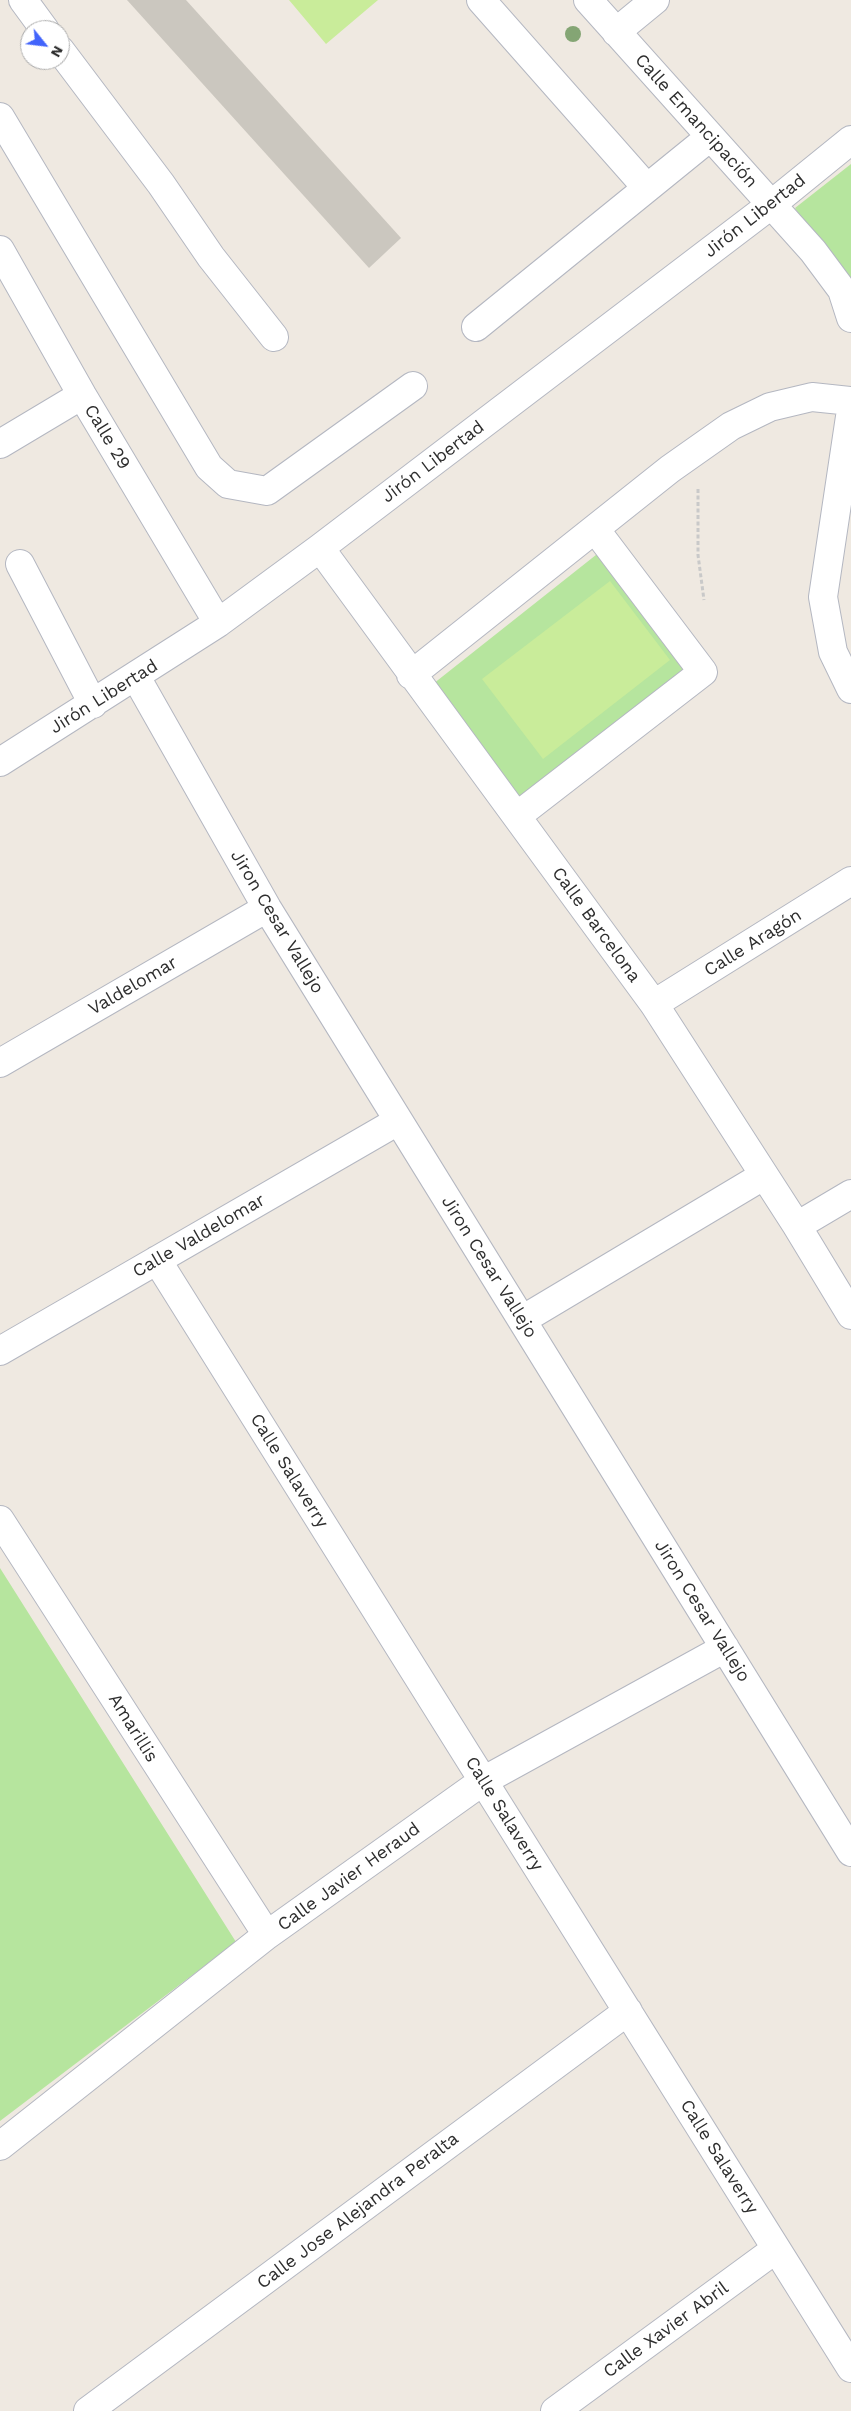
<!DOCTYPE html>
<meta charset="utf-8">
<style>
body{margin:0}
#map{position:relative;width:851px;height:2411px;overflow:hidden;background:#efe9e1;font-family:"Work Sans",sans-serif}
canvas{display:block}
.north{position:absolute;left:20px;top:20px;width:50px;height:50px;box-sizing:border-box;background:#fff;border:1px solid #ababab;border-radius:50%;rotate:119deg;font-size:14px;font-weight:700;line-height:20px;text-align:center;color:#2e2e2e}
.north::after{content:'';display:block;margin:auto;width:18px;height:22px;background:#4264fb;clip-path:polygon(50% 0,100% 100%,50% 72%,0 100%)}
</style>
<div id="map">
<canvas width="851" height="2411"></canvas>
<div class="north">N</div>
</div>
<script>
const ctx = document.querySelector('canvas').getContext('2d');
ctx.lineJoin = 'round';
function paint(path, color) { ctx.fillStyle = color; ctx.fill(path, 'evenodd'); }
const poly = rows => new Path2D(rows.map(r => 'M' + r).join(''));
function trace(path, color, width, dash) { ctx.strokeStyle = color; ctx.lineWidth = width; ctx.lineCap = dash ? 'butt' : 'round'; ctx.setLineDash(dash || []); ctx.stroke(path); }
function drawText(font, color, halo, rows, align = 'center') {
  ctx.font = font + ' "Work Sans",sans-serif'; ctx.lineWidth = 4; ctx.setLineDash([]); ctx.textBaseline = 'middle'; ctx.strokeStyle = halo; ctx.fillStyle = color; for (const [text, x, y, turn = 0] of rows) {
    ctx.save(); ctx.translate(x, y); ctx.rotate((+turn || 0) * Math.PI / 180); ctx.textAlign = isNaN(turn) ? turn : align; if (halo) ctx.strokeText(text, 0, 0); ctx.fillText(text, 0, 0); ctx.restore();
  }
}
const green = poly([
 [851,164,851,299,795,208],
 [606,547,698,671,524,807,433,684],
 [0,1568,236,1942,0,2121]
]);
const pitch = poly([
 [289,0,378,0,326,44],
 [610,581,670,660,543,759,482,679]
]);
const building = poly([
 [127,0,186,0,401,238,369,268]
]);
const path = poly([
 [698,489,698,555,704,600]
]);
const minor = poly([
 [23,0,45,30],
 [481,0,647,188],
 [588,0,813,251,842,290,851,318],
 [616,32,655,0],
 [60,50,161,184,211,257,274,337],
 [0,117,209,467,228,484,267,491,413,386],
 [0,250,82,395,218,623],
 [476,327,710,137],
 [851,410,823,597,833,652,851,689],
 [0,444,82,395],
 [320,548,654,1004,797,1226,851,1315],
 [20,564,93,704],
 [411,675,670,469,731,426,770,407,812,397,851,401],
 [136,677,267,908,851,1852],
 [0,762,218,623,320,548,772,204,851,140],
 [517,816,703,672,595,529],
 [654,1004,851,881],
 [0,1063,267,908],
 [797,1226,851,1194],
 [157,1260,851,2368],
 [522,1320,763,1176],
 [0,1351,398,1121],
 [0,1520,267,1935],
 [0,2146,267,1935,483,1781,725,1648],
 [88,2411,628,2011],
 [555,2411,776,2249]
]);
const trees = [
 [573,34]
];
const streetNames = [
 ["Calle Emancipación",696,121,48],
 ["Jirón Libertad",755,216,-38],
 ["Calle 29",107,437,59],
 ["Jirón Libertad",433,462,-37],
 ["Jirón Libertad",104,697,-32],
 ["Jiron Cesar Vallejo",277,922,59],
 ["Calle Barcelona",596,925,54],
 ["Calle Aragón",753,943,-32],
 ["Valdelomar",133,986,-30],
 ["Calle Valdelomar",199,1236,-30],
 ["Jiron Cesar Vallejo",489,1267,58],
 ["Calle Salaverry",289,1471,58],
 ["Jiron Cesar Vallejo",702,1611,58],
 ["Amarillis",133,1728,58],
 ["Calle Salaverry",504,1814,58],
 ["Calle Javier Heraud",349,1877,-36],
 ["Calle Salaverry",719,2157,58],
 ["Calle Jose Alejandra Peralta",358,2211,-37],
 ["Calle Xavier Abril",666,2330,-36]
];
paint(green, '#b6e59e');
paint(pitch, '#c9ec9a');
paint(building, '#cbc7bf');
trace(minor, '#b4b7c1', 30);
trace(path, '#c9c9c9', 3, [4, 2.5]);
trace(minor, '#fff', 28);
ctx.fillStyle = '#84a574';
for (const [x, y] of trees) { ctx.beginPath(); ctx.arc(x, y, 8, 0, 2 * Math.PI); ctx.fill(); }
drawText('18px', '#2e2e2e', '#fff', streetNames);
</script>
